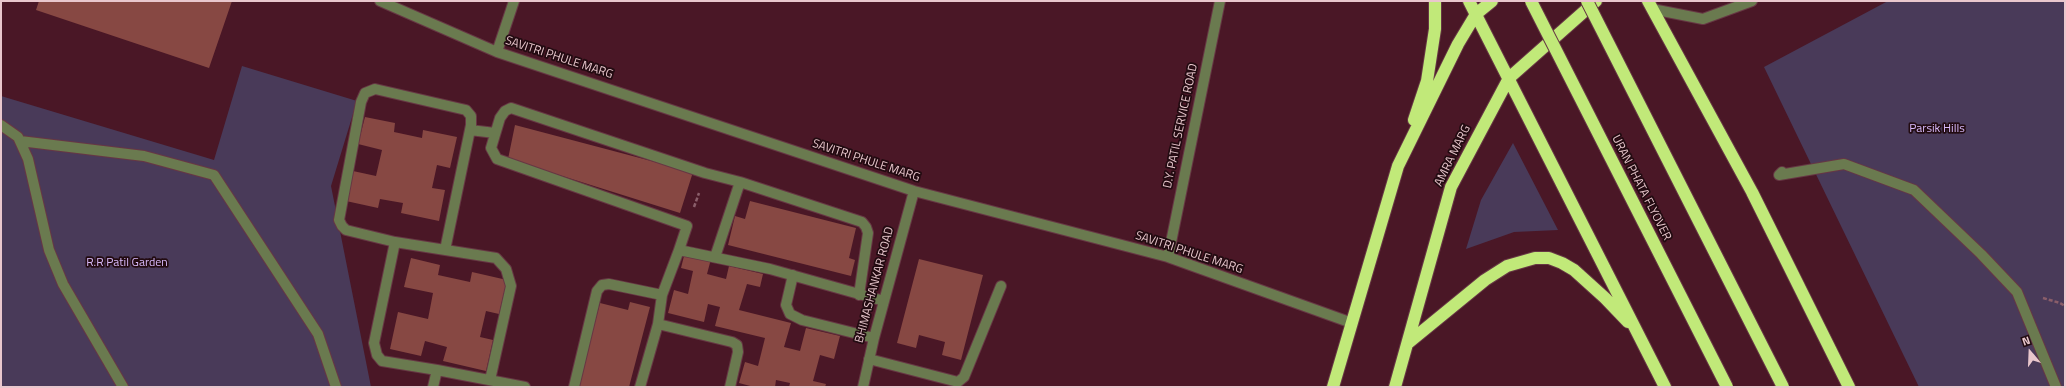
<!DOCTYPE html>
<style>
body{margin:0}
#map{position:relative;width:2066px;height:388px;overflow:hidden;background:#4a1726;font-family:"Titillium Web",sans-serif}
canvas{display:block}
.frame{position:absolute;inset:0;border:2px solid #e9c7cd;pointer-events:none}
.north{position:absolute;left:2010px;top:332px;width:40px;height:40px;-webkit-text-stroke:3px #220b11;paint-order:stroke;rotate:341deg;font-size:11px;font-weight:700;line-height:16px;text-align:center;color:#e9c7cd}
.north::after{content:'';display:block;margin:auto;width:14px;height:18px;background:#e9c7cd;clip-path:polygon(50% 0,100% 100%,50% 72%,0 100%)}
</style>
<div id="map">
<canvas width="2066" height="388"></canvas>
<div class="frame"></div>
<div class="north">N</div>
</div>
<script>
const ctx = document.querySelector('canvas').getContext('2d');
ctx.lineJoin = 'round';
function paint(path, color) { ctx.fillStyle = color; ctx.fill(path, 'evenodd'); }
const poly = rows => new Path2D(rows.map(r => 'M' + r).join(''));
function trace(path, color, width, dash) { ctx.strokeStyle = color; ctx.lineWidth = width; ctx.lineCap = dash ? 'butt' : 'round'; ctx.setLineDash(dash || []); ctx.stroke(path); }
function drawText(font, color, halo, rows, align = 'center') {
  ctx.font = font + ' "Titillium Web",sans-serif'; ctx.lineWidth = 3.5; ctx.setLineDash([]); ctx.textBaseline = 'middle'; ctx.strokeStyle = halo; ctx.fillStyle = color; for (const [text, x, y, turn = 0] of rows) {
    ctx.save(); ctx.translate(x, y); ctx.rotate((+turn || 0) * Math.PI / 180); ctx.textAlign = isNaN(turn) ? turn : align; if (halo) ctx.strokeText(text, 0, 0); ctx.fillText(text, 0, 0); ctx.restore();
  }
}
const green = poly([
 [1888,1,2065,1,2065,387,1919,387,1764,67],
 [242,66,357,101,331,186,371,387,1,387,1,96,214,160],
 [1513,143,1558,230,1514,232,1466,249,1481,200]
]);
const building = poly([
 [39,1,232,1,209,68,36,10],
 [365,117,395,123,394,132,422,138,423,130,457,137,450,168,437,165,432,188,445,190,439,221,401,213,403,203,380,199,378,208,346,201,353,171,376,176,382,150,358,144],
 [515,125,693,172,680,213,508,159],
 [750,201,856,228,849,258,855,260,851,276,728,245,735,216,745,219],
 [685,252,711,259,707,274,726,279,729,266,763,274,760,287,747,284,739,310,791,323,784,347,800,351,806,328,840,336,834,359,820,355,813,381,826,384,825,387,789,387,790,383,776,380,775,387,754,387,739,383,745,362,758,366,765,338,715,326,720,307,708,304,704,322,668,313,674,290,688,294,693,271,681,268],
 [411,258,440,265,438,275,470,282,472,272,507,280,499,314,486,311,480,337,493,340,486,371,443,361,447,347,425,341,421,356,390,349,398,312,428,319,433,293,404,287],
 [919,259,983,275,961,360,942,355,945,342,919,335,916,348,897,343],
 [630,302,650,307,629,387,578,387,600,303,628,310]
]);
const path = poly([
 [694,207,699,193],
 [2043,298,2060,303,2065,306]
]);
const minor = poly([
 [380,1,497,52,914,191,1168,257,1352,323],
 [1652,9,1703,19,1752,1],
 [497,52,514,1],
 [1,125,18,137,28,159,49,250,63,284,123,387],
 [470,130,495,133],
 [20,141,144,156,214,175,318,334,336,387],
 [1782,172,1779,175,1844,164,1914,190,1981,254,2017,292,2056,387],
 [395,242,346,230,342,226,339,220,361,102,365,93,375,89,466,110,471,116,471,125,445,250],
 [679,250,687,226,497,159,491,148,500,118,505,111,511,108,705,173,740,182,862,222,866,227,868,233,859,295],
 [715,257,740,182],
 [1168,257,1220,1],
 [793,275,786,305,790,314,802,320,874,338],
 [662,295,679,250,770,269,884,301],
 [869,359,958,382,964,377,1001,286],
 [437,370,382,361,377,355,374,343,395,242,496,258,506,269,511,286,490,380],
 [433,387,437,370,525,387],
 [574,387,597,291,602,285,609,284,662,295,658,324],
 [640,387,658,324,732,342,737,345,738,352,730,387],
 [863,387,874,338,914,191]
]);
const highway = poly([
 [1469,1,1665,387],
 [1648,1,1752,192,1849,387],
 [1414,120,1427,81,1435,29,1435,1],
 [1408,343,1485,280,1507,266,1535,258,1549,258,1562,263,1574,270,1605,298,1628,322],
 [1333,387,1398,166,1458,44,1476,14,1492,1],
 [1395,387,1451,187,1509,78,1596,1]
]);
const highwayBridge = poly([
 [1531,1,1727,387],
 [1587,1,1783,387]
]);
const streetNames = [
 ["SAVITRI PHULE MARG",559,58,18],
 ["D.Y. PATIL SERVICE ROAD",1181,126,-78],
 ["AMRA MARG",1453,156,-64],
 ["SAVITRI PHULE MARG",866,161,18],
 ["URAN PHATA FLYOVER",1641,188,63],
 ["SAVITRI PHULE MARG",1189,253,18],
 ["BHIMASHANKAR ROAD",875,285,-75]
];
const parkNames = [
 ["Parsik Hills",1937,129],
 ["R.R Patil Garden",127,263]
];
paint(green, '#493a59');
paint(building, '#874843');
trace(minor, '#673744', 12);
trace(highway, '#673744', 14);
trace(path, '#8a5e6a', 2.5, [4, 2]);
trace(minor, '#6a7a4f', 10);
trace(highway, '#c1e979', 12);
trace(highwayBridge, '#673744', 14, []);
trace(highwayBridge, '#c1e979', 12);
drawText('12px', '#e9c7cd', '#220b11', streetNames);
drawText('12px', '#d8bafb', '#220b11', parkNames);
</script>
